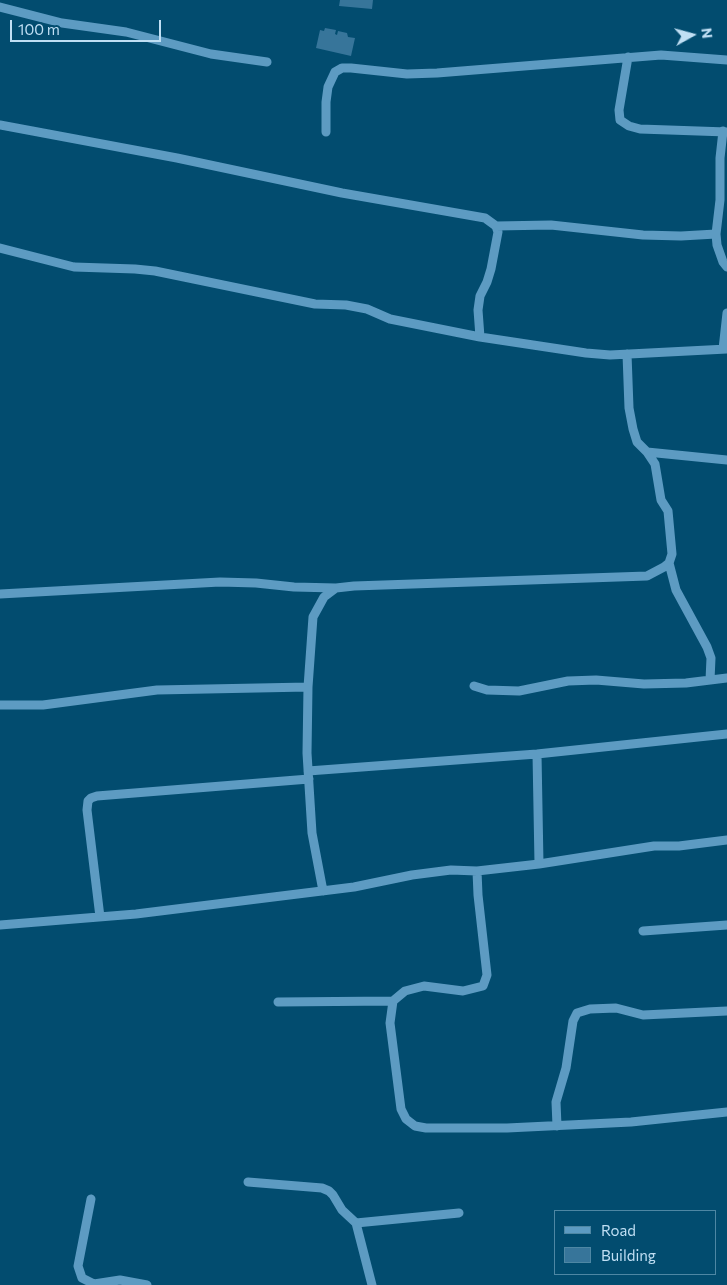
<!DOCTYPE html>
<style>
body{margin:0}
#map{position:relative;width:727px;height:1285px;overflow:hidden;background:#024c6f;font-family:Commissioner,sans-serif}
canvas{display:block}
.legend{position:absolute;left:554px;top:1210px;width:162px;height:65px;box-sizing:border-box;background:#024c6f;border:1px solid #4e87a4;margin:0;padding:6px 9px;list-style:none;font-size:15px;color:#c0dff4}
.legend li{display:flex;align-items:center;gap:10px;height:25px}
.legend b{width:25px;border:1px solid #4e87a4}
.north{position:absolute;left:667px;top:10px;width:50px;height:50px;-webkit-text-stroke:4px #024c6f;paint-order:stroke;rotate:83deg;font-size:14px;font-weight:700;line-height:20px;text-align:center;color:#c0dff4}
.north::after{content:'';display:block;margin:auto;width:18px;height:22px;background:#c0dff4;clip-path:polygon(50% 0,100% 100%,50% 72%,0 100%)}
.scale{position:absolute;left:10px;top:20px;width:151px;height:22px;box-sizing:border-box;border:2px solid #c0dff4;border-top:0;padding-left:6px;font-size:15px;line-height:18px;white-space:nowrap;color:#c0dff4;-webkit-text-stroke:4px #024c6f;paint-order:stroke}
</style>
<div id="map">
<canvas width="727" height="1285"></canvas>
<ul class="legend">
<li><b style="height:6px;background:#5d9bc2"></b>Road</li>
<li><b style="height:14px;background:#37759a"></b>Building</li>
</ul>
<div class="north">N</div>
<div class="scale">100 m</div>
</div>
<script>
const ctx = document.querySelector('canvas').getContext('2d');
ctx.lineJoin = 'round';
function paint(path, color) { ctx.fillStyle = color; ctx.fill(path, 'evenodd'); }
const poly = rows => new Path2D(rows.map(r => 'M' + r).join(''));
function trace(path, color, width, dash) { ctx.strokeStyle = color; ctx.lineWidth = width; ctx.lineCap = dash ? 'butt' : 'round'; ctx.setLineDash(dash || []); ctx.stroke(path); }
const building = poly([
 [340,0,373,0,372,9,339,6],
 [325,28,336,30,335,34,337,35,338,31,347,33,348,37,355,38,351,56,316,48,320,30,324,31]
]);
const minor = poly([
 [0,7,62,23,126,32,211,54,267,62],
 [628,57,619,110,620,120,629,126,640,129,727,132],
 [0,125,177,158,342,193,485,218,496,226,498,232,491,269,487,282,480,296,478,310,480,337],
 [723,131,720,158,720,200,716,234,717,245,723,262,727,267],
 [326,132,326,102,328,87,335,72,342,68,351,68,407,74,437,73,661,55,727,60],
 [496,226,551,225,643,235,681,236,716,234],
 [0,248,74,267,135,269,155,271,315,304,346,305,367,309,390,319,480,337,586,353,610,355,727,349],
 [723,349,727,313],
 [627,354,629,408,633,429,637,442,647,452,727,460],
 [669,563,676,590,707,647,711,658,710,680],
 [0,594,220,582,256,583,294,587,336,588],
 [474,686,487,690,519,691,568,681,596,680,644,684,686,683,727,678],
 [0,705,43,705,157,690,308,687],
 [537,754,539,864],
 [308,771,537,754,727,734],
 [477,871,478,895,487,975,483,986,463,991,424,986,405,991,393,1001,390,1023,401,1109,406,1119,415,1126,426,1128,507,1128,631,1122,727,1112],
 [323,891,312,833,307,753,308,687,313,617,324,597,336,588,354,586,647,576,664,567,669,563,672,554,668,511,661,500,655,464,647,452],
 [100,917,87,810,88,801,91,798,97,796,309,779],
 [0,925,136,914,354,887,412,875,451,870,477,871,539,864,654,846,679,846,727,840],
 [643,931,727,925],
 [278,1002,393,1001],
 [557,1126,556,1102,566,1068,573,1021,577,1013,590,1009,616,1008,643,1015,727,1011],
 [248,1182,322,1188,329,1191,333,1195,342,1210,356,1223,372,1285],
 [91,1199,78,1266,82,1278,94,1284,120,1280,147,1285],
 [356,1223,459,1213]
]);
paint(building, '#37759a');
trace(minor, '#5d9bc2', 9);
</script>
